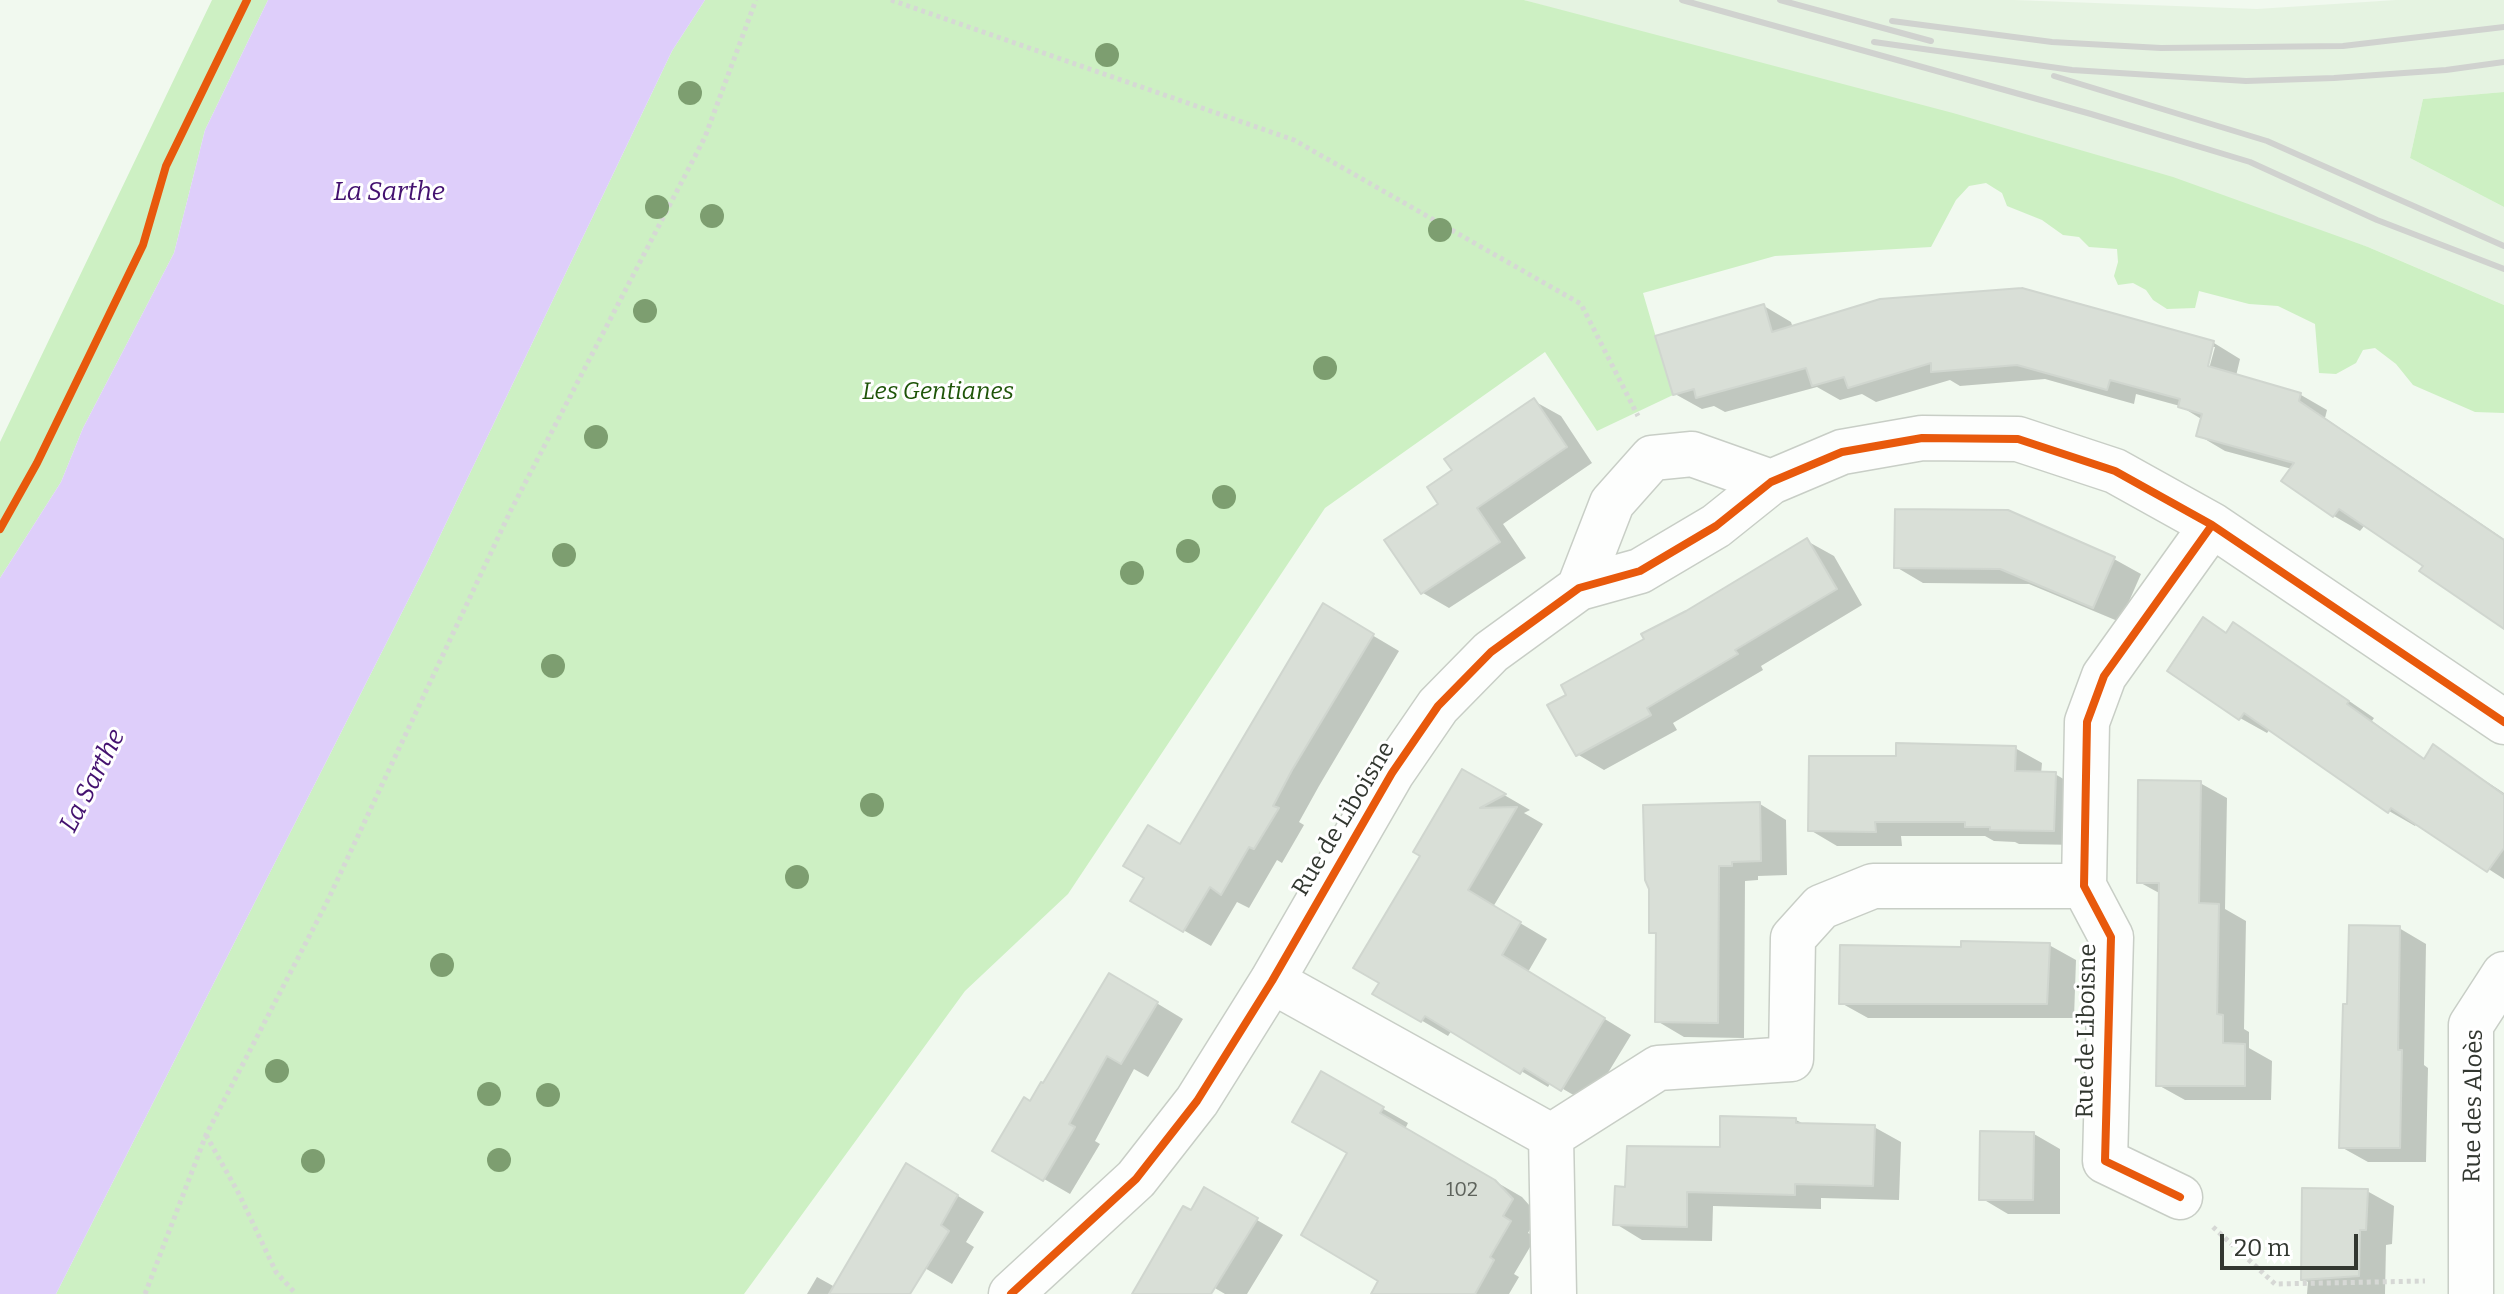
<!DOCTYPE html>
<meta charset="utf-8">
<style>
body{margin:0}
#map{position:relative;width:2504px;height:1294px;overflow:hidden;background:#f1f9ef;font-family:Bitter,serif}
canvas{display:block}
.scale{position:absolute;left:2220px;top:1234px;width:138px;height:36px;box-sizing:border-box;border:4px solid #323730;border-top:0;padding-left:10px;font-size:24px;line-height:28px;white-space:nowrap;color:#323730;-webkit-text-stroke:6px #fff;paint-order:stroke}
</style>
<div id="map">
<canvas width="2504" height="1294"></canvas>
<div class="scale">20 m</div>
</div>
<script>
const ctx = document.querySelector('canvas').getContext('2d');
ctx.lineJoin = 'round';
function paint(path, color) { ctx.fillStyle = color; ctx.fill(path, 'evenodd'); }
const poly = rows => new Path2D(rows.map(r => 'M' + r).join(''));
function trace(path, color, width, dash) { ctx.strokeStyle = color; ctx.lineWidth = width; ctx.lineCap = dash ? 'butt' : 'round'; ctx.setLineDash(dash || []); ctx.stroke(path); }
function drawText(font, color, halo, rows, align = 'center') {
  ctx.font = font + ' Bitter,serif'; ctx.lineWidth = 6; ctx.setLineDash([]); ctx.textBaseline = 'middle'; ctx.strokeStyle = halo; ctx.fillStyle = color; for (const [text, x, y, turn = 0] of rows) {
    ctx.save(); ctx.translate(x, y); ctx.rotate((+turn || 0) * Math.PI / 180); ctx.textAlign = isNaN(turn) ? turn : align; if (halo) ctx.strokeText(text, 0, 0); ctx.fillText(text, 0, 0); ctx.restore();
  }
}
const built = poly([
 [1524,0,2014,0,2257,9,2396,0,2504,0,2504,92,2423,99,2410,158,2504,207,2504,305,2368,247]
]);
const green = poly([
 [212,0,268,0,205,130,174,253,83,428,61,482,0,578,0,442],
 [705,0,1524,0,1953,113,2173,177,2368,247,2504,305,2504,413,2475,412,2413,385,2396,364,2375,348,2363,350,2356,363,2336,374,2319,373,2315,324,2278,306,2249,304,2199,291,2195,308,2167,309,2153,300,2146,290,2133,283,2118,285,2114,276,2118,262,2117,249,2089,247,2079,237,2063,235,2042,220,2007,206,2002,193,1986,183,1969,186,1956,200,1931,247,1775,256,1643,293,1673,395,1597,431,1545,352,1325,508,1068,894,965,991,744,1294,56,1294,426,565,672,51],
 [2504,92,2504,207,2410,158,2423,99]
]);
const water = poly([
 [268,0,705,0,672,51,426,565,56,1294,0,1294,0,578,61,482,83,428,174,253,205,130]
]);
const shadow = poly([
 [2025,291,2214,343,2240,359,2236,376,2301,395,2327,410,2325,418,2504,539,2504,626,2426,565,2365,525,2360,531,2334,516,2292,469,2225,451,2198,435,2203,420,2180,406,2136,394,2134,404,2045,379,1960,386,1950,380,1876,402,1862,394,1840,400,1817,387,1725,412,1714,406,1702,409,1675,394,1764,306,1791,322,1793,328],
 [2211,347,2215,347,2207,376,2203,375],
 [1534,401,1561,416,1592,463,1503,524,1526,558,1449,608,1423,593,1455,471],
 [1807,541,1834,556,1862,605,1761,666,1763,670,1673,723,1677,730,1604,770,1577,754,1647,640,1687,613],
 [2114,559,2141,574,2120,622,2029,584,1923,583,1896,567],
 [1323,606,1399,651,1319,786,1299,822,1304,825,1282,863,1277,860,1249,908,1237,902,1211,946,1133,901,1181,846],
 [2227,634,2260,640,2374,718,2372,721,2426,760,2434,747,2504,793,2504,879,2417,823,2415,826,2389,811,2270,729,2267,733,2240,718],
 [2015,748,2042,763,2041,774,2055,774,2082,790,2081,845,2019,844,2015,842,1994,841,1985,836,1901,836,1902,846,1837,846,1810,830,1898,758],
 [1463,771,1530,810,1524,813,1543,824,1493,907,1547,939,1528,972,1631,1035,1589,1104,1551,1082,1548,1087,1452,1030,1448,1036,1375,993,1382,983,1423,855],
 [2200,783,2227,798,2225,909,2246,921,2244,1029,2249,1032,2249,1048,2272,1061,2271,1100,2185,1100,2158,1085,2161,894,2139,882],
 [1760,804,1786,820,1787,875,1758,876,1758,880,1745,881,1744,1038,1684,1037,1657,1021,1658,936,1651,932],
 [2399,928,2426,944,2424,1065,2428,1068,2426,1162,2368,1162,2341,1147,2349,1006],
 [2049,945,2076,960,2074,1018,1868,1018,1841,1003,1963,949],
 [1110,975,1183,1019,1148,1077,1134,1069,1095,1141,1100,1144,1070,1194,994,1150,1044,1086],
 [1322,1074,1408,1123,1405,1129,1522,1197,1538,1215,1528,1233,1536,1237,1514,1274,1519,1277,1509,1294,1373,1294,1381,1281,1349,1152],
 [1796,1120,1806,1125,1874,1127,1901,1142,1899,1200,1821,1198,1821,1209,1713,1206,1712,1241,1642,1240,1616,1224,1627,1189],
 [2034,1134,2060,1149,2060,1214,2008,1214,1981,1198],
 [934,1181,984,1212,966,1242,974,1247,952,1284,867,1234],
 [1205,1190,1283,1235,1247,1294,1225,1294,1157,1254,1192,1213],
 [2367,1191,2394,1206,2392,1244,2386,1245,2385,1294,2307,1294,2308,1282,2303,1279],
 [817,1277,844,1292,847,1294,807,1294]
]);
const building = poly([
 [2022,288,2214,341,2208,366,2301,393,2299,401,2504,540,2504,629,2419,571,2423,566,2339,509,2333,517,2281,481,2294,463,2196,436,2202,414,2178,407,2180,399,2110,380,2107,390,2017,365,1931,372,1931,363,1848,388,1844,377,1812,386,1806,368,1696,398,1694,389,1673,395,1655,336,1764,304,1772,332,1880,299,2022,288],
 [1534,398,1567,447,1477,508,1500,542,1421,594,1384,540,1438,504,1427,487,1452,470,1444,459,1534,398],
 [1895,509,2008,510,2115,557,2093,608,2000,569,1894,568,1895,509],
 [1807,538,1837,589,1735,650,1738,654,1647,708,1651,715,1576,756,1547,705,1566,695,1561,685,1644,639,1641,634,1686,611,1807,538],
 [1323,603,1374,634,1292,770,1273,806,1279,808,1254,849,1249,847,1221,895,1210,887,1183,932,1130,901,1144,878,1123,866,1148,825,1180,844,1323,603],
 [2203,617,2226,633,2233,622,2349,701,2347,704,2424,759,2433,744,2504,795,2504,848,2487,872,2391,808,2388,813,2244,713,2239,720,2167,671,2203,617],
 [1896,743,2016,746,2015,771,2056,772,2054,831,1990,830,1990,827,1965,827,1965,822,1875,822,1876,832,1808,831,1809,756,1896,756,1896,743],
 [1462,769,1506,794,1480,808,1517,807,1468,890,1521,922,1502,955,1605,1018,1561,1091,1524,1068,1520,1074,1425,1016,1421,1022,1372,994,1379,983,1353,968,1420,856,1413,852,1462,769],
 [2138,780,2201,781,2199,903,2219,904,2217,1014,2223,1015,2223,1043,2245,1044,2245,1086,2156,1086,2159,883,2137,883,2138,780],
 [1760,802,1761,861,1732,862,1732,866,1719,866,1718,1023,1655,1022,1656,933,1649,933,1649,889,1645,880,1643,805,1760,802],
 [2349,925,2400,926,2398,1050,2402,1050,2400,1148,2339,1148,2343,1004,2347,1004,2349,925],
 [1961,941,2050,943,2047,1004,1839,1004,1840,945,1961,947,1961,941],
 [1109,973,1158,1002,1121,1064,1107,1056,1069,1124,1075,1127,1043,1181,992,1151,1024,1097,1030,1101,1041,1082,1043,1083,1109,973],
 [1321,1071,1384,1107,1380,1113,1495,1180,1513,1199,1503,1216,1511,1221,1490,1257,1494,1260,1475,1294,1371,1294,1378,1281,1301,1235,1347,1153,1292,1122,1321,1071],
 [1720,1116,1796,1118,1796,1123,1875,1125,1873,1186,1795,1184,1795,1195,1687,1192,1687,1227,1613,1225,1615,1186,1625,1187,1627,1146,1720,1147,1720,1116],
 [1980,1131,2034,1132,2033,1200,1979,1200,1980,1131],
 [906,1163,958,1195,941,1225,949,1231,910,1294,829,1294,906,1163],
 [1204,1187,1258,1218,1211,1294,1132,1294,1183,1206,1191,1210,1204,1187],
 [2302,1188,2368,1189,2366,1230,2360,1230,2359,1276,2301,1280,2302,1188]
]);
const path = poly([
 [891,0,1294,140,1581,304,1638,416],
 [206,1135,239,1194,276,1272,296,1294],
 [2213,1227,2275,1284,2425,1281],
 [145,1294,206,1135,326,904,510,512,705,137,756,0]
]);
const minor = poly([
 [1579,588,1612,503,1652,458,1692,454,1771,482],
 [1272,981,1551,1136,1554,1294],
 [1551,1136,1658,1068,1791,1059,1793,938,1821,907,1873,886,2084,886],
 [2180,1197,2105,1161,2111,937,2084,886,2087,722,2104,676,2212,525],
 [1011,1294,1136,1179,1197,1101,1272,981,1392,773,1438,706,1491,652,1579,588,1640,571,1716,526,1771,482,1842,452,1922,438,2018,439,2115,471,2212,525,2504,722],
 [2471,1294,2471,1025,2504,974]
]);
const rail = poly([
 [1682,0,2091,114,2250,162,2377,220,2504,269],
 [1780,0,1931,41],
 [1892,21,2052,42,2161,48,2343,46,2504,27],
 [1874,42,2072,70,2246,81,2334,78,2446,70,2504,62],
 [2054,76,2267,141,2504,246]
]);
const cycleway = poly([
 [0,529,37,463,143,245,166,166,247,0],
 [2180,1197,2105,1161,2111,937,2084,886,2087,722,2104,676,2212,525],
 [1011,1294,1136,1179,1197,1101,1272,981,1392,773,1438,706,1491,652,1579,588,1640,571,1716,526,1771,482,1842,452,1922,438,2018,439,2115,471,2212,525,2504,722]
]);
const trees = [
 [1107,55],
 [690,93],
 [657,207],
 [712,216],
 [1440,230],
 [645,311],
 [1325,368],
 [596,437],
 [1224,497],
 [1188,551],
 [564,555],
 [1132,573],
 [553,666],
 [872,805],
 [797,877],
 [442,965],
 [277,1071],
 [489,1094],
 [548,1095],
 [499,1160],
 [313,1161]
];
const numberNames = [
 ["102",1462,1190]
];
const parkNames = [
 ["Les Gentianes",938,392]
];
const streetNames = [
 ["Rue de Liboisne",1344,819,-59],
 ["Rue de Liboisne",2087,1031,-89],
 ["Rue des Aloès",2474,1106,-89]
];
const waterNames = [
 ["La Sarthe",389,193],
 ["La Sarthe",93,781,-63]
];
paint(built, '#e5f3e1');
paint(green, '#cdf0c3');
paint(water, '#decefa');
paint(shadow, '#0003');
paint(building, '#d9dfd7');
trace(building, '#d0d6cf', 2);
trace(minor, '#c8cec6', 47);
trace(path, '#d6d8d5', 5, [4, 4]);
trace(minor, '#fdfefd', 44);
trace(rail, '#d0d2cf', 6);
trace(cycleway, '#e8590c', 8);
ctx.fillStyle = '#7d9e70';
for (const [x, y] of trees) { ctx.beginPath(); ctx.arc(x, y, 12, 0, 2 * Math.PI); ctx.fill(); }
drawText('20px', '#5e635c', null, numberNames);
drawText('italic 24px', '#1e5408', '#fff', parkNames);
drawText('24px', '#323730', '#fff', streetNames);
drawText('italic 26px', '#43116f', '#fff', waterNames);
</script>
